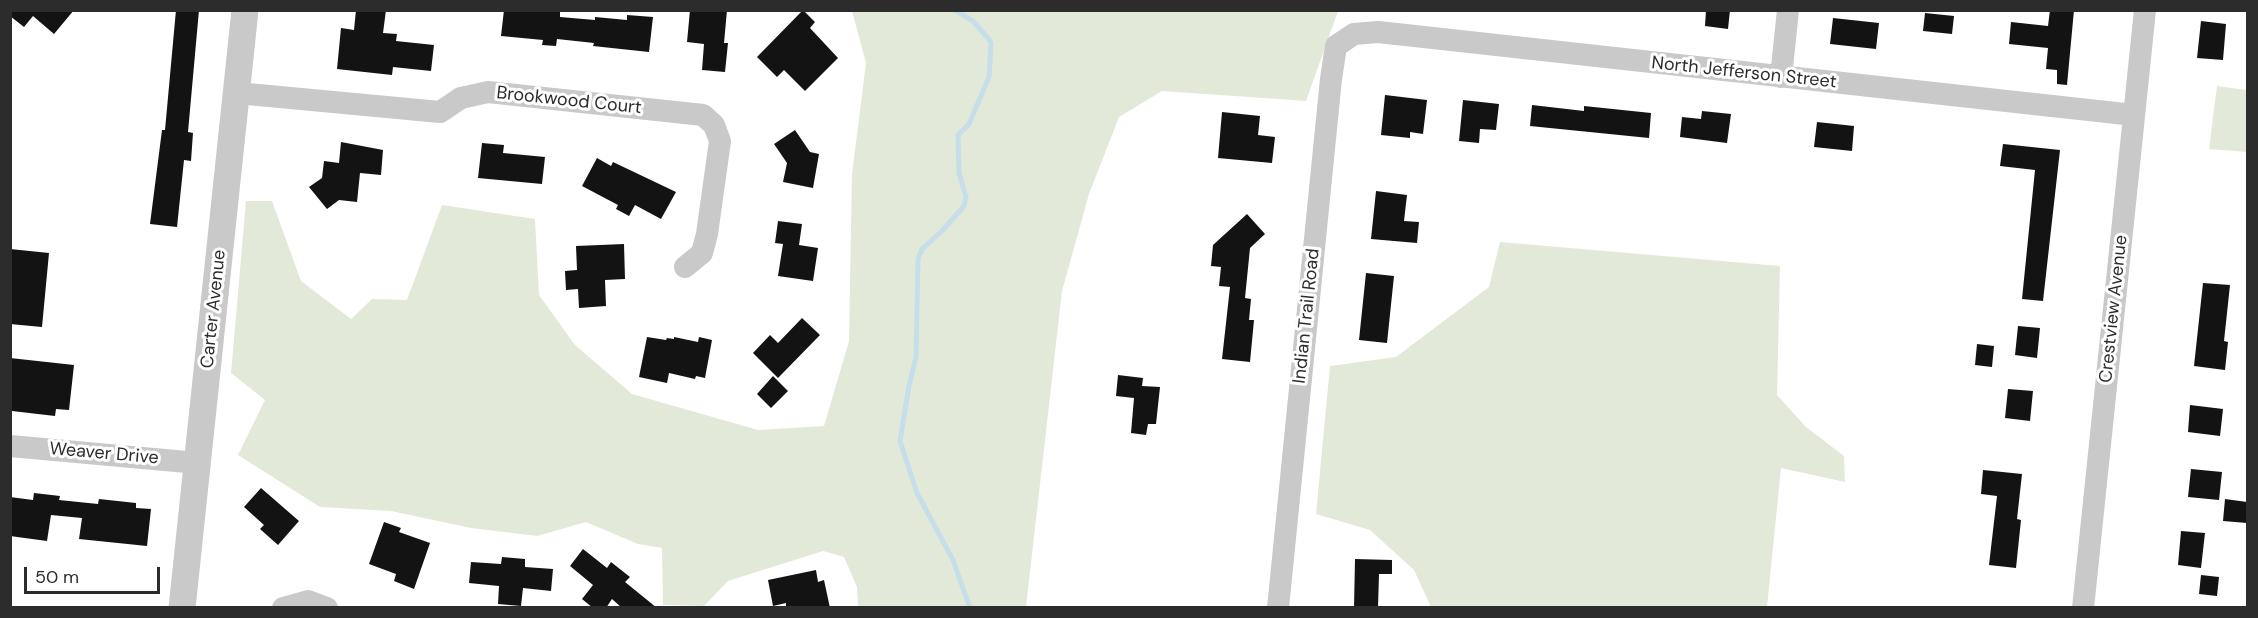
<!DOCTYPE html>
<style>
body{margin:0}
#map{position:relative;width:2258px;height:618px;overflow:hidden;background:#fff;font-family:"DM Sans",sans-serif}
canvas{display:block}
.frame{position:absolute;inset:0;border:12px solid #2c2c2c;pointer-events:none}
.scale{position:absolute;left:24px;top:567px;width:136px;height:27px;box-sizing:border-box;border:3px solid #2c2c2c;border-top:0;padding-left:8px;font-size:18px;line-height:21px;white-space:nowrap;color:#2c2c2c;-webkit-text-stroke:4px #fff;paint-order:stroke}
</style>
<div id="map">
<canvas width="2258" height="618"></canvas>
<div class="frame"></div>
<div class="scale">50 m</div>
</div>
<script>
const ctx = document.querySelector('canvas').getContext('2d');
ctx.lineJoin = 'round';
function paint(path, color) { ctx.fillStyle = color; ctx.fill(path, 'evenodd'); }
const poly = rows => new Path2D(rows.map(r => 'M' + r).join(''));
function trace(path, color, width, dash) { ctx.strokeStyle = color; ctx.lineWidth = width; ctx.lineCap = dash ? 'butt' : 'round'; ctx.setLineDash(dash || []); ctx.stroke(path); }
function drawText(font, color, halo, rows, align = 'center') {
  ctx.font = font + ' "DM Sans",sans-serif'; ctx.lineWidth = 6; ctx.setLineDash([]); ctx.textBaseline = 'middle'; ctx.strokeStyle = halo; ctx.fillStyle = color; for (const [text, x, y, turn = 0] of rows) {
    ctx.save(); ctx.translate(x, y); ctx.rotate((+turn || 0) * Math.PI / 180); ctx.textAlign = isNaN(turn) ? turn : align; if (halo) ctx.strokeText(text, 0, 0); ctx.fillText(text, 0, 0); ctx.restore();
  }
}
const green = poly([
 [852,11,1338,11,1306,101,1162,91,1119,117,1089,194,1062,291,1026,607,858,607,857,587,844,557,823,551,728,581,704,606,663,605,662,548,638,544,586,522,537,536,471,528,391,511,320,507,238,455,265,400,231,373,246,201,272,201,301,281,351,319,372,299,407,300,442,205,535,219,539,295,575,345,632,394,758,430,824,426,849,341,852,174,866,63],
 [2217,86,2247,90,2247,152,2209,149],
 [1500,242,1780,266,1777,395,1806,427,1844,456,1845,482,1781,468,1767,607,1431,607,1414,570,1370,530,1316,514,1330,366,1396,357,1489,287]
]);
const stream = poly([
 [955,10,973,21,988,38,991,43,989,77,969,124,958,135,959,173,966,197,964,206,943,230,922,249,918,259,916,357,909,386,900,441,917,493,953,560,970,608]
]);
const building = poly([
 [10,10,74,10,54,34,33,16,24,27,10,16],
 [176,10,199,10,188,132,193,133,191,161,184,160,177,227,150,224,162,130,165,130],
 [356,10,386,10,383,33,397,34,396,41,434,45,431,71,393,67,392,75,337,69,341,28,354,30],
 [504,10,560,12,560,17,595,20,595,17,627,20,627,15,653,17,649,52,593,46,594,43,557,39,556,46,542,45,543,40,501,36],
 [690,10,727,10,724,43,728,43,725,72,702,70,704,44,687,42],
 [803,10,815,22,810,28,838,58,805,91,784,70,777,77,757,57],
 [1706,10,1730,10,1728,29,1705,26],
 [2050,10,2074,10,2067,85,2057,84,2057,70,2046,69,2048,48,2009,44,2011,22,2048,26],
 [1925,13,1954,16,1952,34,1923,31],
 [1833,18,1879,23,1876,49,1830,44],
 [2201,21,2226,24,2223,60,2197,58],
 [1385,95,1427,100,1423,134,1410,132,1410,138,1381,135],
 [1463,100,1499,104,1496,130,1480,129,1479,143,1459,141],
 [1532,105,1584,111,1584,106,1651,113,1649,138,1530,126],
 [1702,111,1731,114,1727,143,1680,137,1682,117,1701,119],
 [1222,112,1260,116,1258,135,1275,137,1272,163,1218,158],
 [1817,122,1854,126,1852,151,1814,147],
 [795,130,810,152,819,154,813,188,783,182,787,163,774,144],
 [341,142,383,150,381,175,360,173,357,202,339,200,327,209,309,187,322,178,324,161,339,163],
 [482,143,504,145,503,153,545,157,542,184,478,178],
 [2003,144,2060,150,2043,301,2022,299,2035,170,2000,166],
 [597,158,611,166,613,162,676,192,661,219,635,205,629,216,616,209,618,205,582,186],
 [1376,191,1407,195,1404,221,1419,222,1417,243,1371,239],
 [1247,214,1265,234,1250,248,1245,298,1251,299,1249,320,1254,320,1250,362,1222,359,1230,287,1219,286,1221,267,1211,266,1213,245],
 [778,221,802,224,799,245,818,248,813,281,778,276,783,244,775,243],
 [624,244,625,279,605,280,606,306,579,308,578,289,566,290,565,271,577,270,576,246],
 [10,249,49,253,42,327,10,324],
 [1366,273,1394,276,1387,343,1359,340],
 [2203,283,2230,285,2224,341,2228,342,2225,370,2194,366],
 [802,318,820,335,778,378,753,353,770,335,778,343],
 [2018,326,2040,328,2037,358,2015,355],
 [647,337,666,340,667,338,674,339,674,337,698,342,699,337,712,340,705,378,696,376,695,379,669,373,667,383,639,377],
 [1977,344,1994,346,1992,367,1975,365],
 [10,358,74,365,69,410,56,409,55,416,12,411],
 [1118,375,1143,378,1142,386,1160,387,1156,424,1148,424,1146,435,1131,433,1134,398,1116,396],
 [773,376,788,391,771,408,757,394],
 [2008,389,2033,391,2030,421,2005,418],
 [2190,405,2223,409,2220,436,2188,432],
 [2191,469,2222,472,2219,500,2188,497],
 [1983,470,2022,474,2017,519,2021,520,2016,568,1989,565,1997,496,1981,494],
 [261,488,299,521,278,545,260,529,264,525,244,507],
 [34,493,60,496,59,500,98,504,99,499,136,503,136,508,151,509,147,546,79,539,82,518,51,515,47,541,10,536,10,497,33,500],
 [2225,499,2247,502,2247,523,2223,521],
 [384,522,401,528,399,532,430,543,414,589,394,581,396,574,369,564],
 [2181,531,2205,533,2201,568,2178,565],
 [583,549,607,568,611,562,630,577,625,582,657,608,622,608,612,599,606,608,593,608,582,599,593,585,570,566],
 [502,557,525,559,525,567,553,569,551,591,523,588,521,606,498,604,499,586,469,583,471,562,501,564],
 [1355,559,1392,560,1392,574,1379,574,1378,608,1354,608],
 [816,570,818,582,824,580,830,608,786,608,786,603,773,606,768,580],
 [2201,575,2219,577,2217,596,2199,594]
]);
const minor = poly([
 [1781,77,1788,10],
 [237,93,440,112,461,98,488,92,703,115,714,125,720,141,707,234,702,253,685,267],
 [10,446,198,463],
 [283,608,308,601,327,608],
 [1278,608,1331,79,1336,46,1354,34,1378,32,2134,115],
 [2083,608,2145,10]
]);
const tertiary = poly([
 [182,608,245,10]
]);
const streetNames = [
 ["North Jefferson Street",1744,73,6],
 ["Brookwood Court",569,101,6],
 ["Carter Avenue",214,309,-84],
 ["Crestview Avenue",2114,309,-84],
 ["Indian Trail Road",1307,316,-84],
 ["Weaver Drive",104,454,5]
];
paint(green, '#e3e9d9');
trace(stream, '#c6dee9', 5);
paint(building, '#131313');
trace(minor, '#c9c9c9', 22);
trace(tertiary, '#c9c9c9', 27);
drawText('18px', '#2c2c2c', '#fff', streetNames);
</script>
